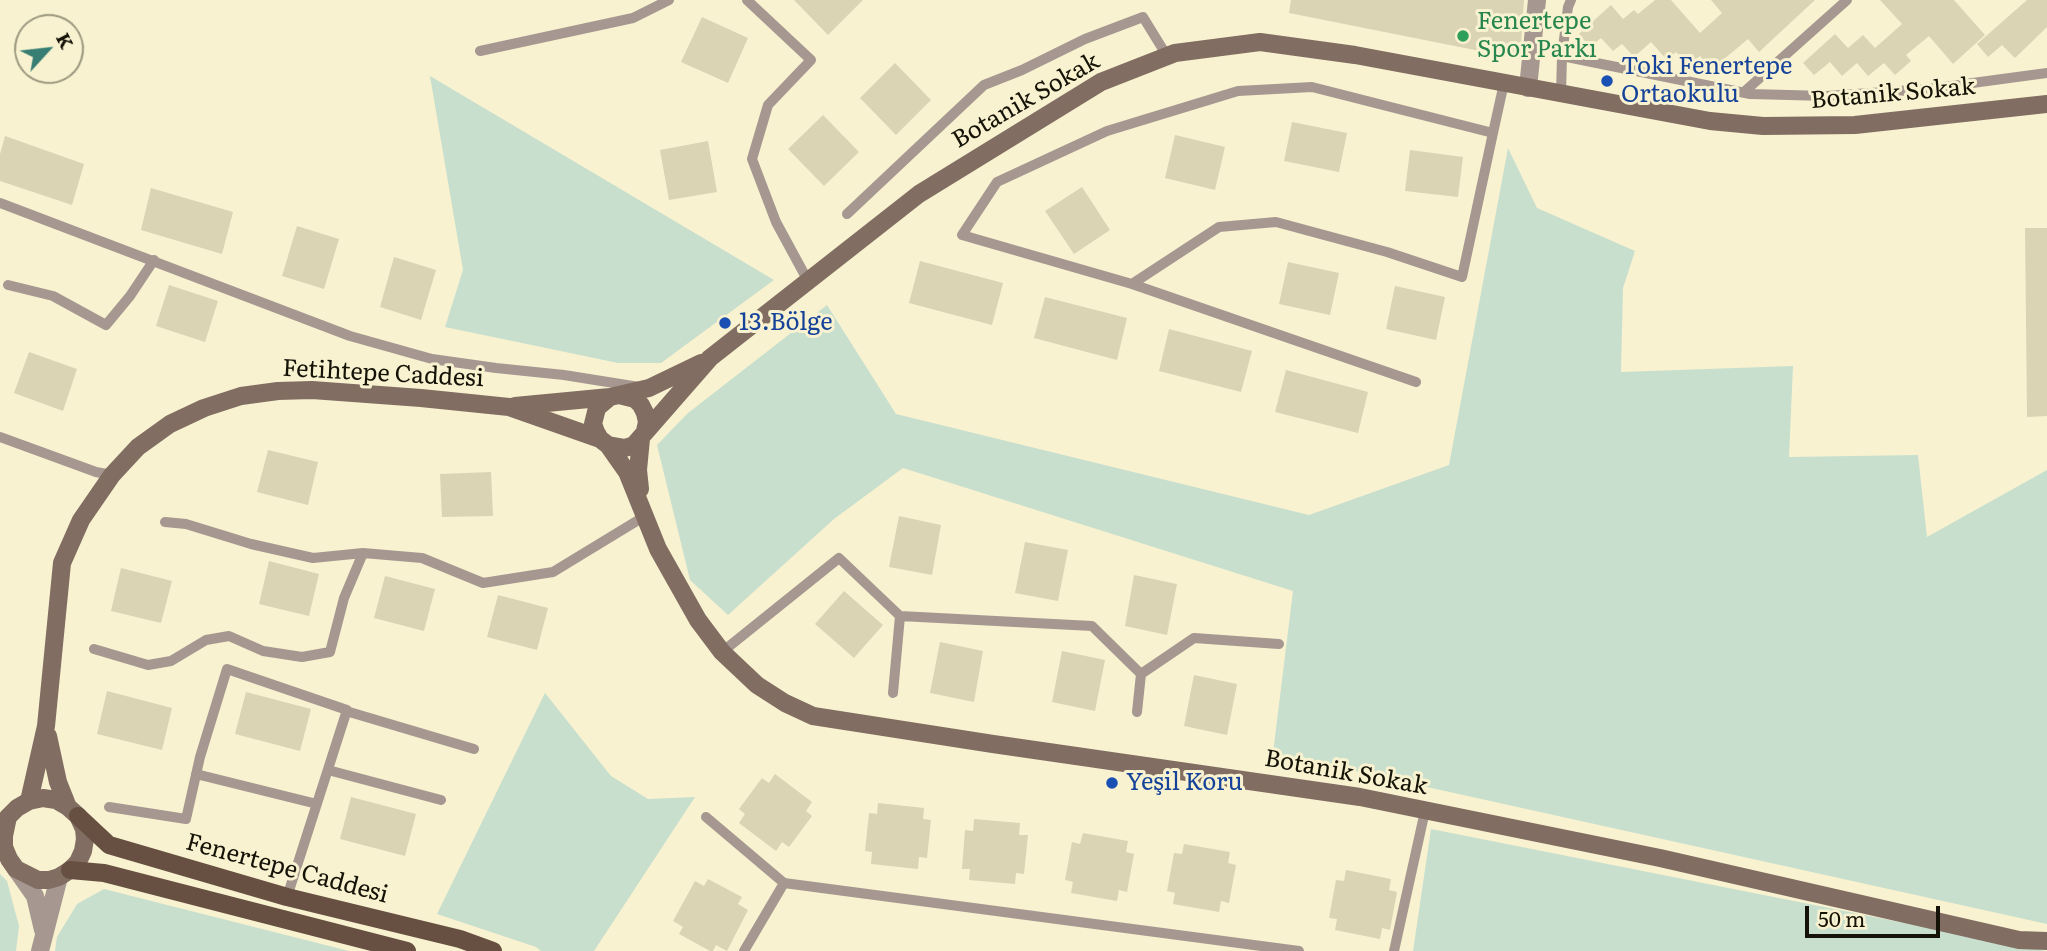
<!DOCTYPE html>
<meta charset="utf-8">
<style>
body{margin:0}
#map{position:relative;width:2047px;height:951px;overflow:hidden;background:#f8f2d0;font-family:Literata,serif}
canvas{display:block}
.north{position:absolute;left:14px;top:14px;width:70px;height:70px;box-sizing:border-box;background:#f8f2d0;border:2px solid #9d9980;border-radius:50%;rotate:63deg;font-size:19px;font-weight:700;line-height:28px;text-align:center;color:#151307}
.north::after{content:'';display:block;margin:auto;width:24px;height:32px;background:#387e74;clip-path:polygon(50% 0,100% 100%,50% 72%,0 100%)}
.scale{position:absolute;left:1805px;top:906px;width:135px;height:32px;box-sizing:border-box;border:4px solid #151307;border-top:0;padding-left:9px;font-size:21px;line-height:24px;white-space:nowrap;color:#151307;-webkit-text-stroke:5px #f8f2d0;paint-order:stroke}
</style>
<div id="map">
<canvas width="2047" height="951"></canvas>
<div class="north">K</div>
<div class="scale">50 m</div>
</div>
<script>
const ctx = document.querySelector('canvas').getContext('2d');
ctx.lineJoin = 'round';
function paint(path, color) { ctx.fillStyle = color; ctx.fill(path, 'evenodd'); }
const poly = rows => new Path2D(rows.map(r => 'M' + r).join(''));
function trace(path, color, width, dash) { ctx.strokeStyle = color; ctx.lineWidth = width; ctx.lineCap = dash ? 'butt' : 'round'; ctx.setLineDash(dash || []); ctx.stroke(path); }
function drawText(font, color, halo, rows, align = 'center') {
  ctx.font = font + ' Literata,serif'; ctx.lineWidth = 6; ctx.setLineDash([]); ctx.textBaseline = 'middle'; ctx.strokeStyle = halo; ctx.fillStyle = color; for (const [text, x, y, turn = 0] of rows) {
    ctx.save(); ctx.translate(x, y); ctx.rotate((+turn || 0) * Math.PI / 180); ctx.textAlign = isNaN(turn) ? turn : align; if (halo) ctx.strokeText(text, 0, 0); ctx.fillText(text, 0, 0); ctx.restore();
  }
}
const green = poly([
 [430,76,774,280,661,363,618,363,445,327,463,270],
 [1508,148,1537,208,1635,251,1623,288,1621,372,1793,366,1789,457,1918,455,1927,537,2047,470,2047,924,1273,753,1293,591,903,468,834,519,728,615,690,580,657,445,688,413,827,305,896,414,1309,515,1449,465],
 [545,693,611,776,648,799,695,797,594,951,541,951,536,947,437,914],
 [1431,829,2046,951,1413,951],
 [0,874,7,881,19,926,16,951,0,951],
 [104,889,349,951,55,951,57,937,77,904]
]);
const building = poly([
 [794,0,863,0,828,35],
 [1291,0,1524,0,1520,59,1289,13],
 [1655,0,1671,0,1700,33,1722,13,1711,0,1815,0,1759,52,1748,39,1711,70,1700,56,1689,65,1676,52,1667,60,1651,42,1634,57,1622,44,1613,51,1601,38,1590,47,1579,34,1611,5,1623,19,1634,10,1638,14],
 [1880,0,1954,0,1985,35,1953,64,1929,36,1906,55,1911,61,1895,75,1884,63,1868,76,1857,63,1842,76,1830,62,1814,75,1803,63,1835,34,1848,48,1863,35,1875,48,1902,24],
 [2027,0,2047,0,2047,27,2015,58,2002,45,1988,57,1977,44],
 [702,17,748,38,728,83,681,62],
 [895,63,931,100,896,135,860,98],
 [823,115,859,152,824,186,788,149],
 [1292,122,1347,133,1339,172,1284,161],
 [1175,135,1225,147,1215,190,1165,178],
 [5,136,84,164,72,205,0,181,0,154],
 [708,141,717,192,669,200,660,150],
 [1410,150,1463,157,1458,197,1405,191],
 [1082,187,1110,230,1074,254,1045,211],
 [151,188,233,212,222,254,141,230],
 [297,226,339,239,324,289,282,276],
 [2025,228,2047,228,2047,416,2027,417],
 [394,257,436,270,421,320,380,307],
 [920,261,1003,283,992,325,909,303],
 [1288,262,1339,273,1330,315,1279,304],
 [169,285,218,301,205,342,156,326],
 [1395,286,1445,297,1436,340,1386,329],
 [1045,297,1127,318,1117,360,1034,338],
 [1169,329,1252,351,1241,392,1159,371],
 [29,352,77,369,63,411,14,393],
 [1286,370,1368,392,1358,433,1275,412],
 [268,450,318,462,308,505,257,492],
 [491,472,493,516,442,517,440,474],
 [899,516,941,525,932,575,889,567],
 [1025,542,1068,550,1058,601,1015,593],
 [269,561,319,574,309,616,259,604],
 [121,568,172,581,161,623,111,611],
 [1134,575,1177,584,1167,635,1125,626],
 [385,576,435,589,424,631,374,618],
 [844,591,883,625,854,658,815,624],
 [498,595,548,608,537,650,487,637],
 [940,642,983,651,974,702,930,693],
 [1062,651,1105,660,1095,711,1052,702],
 [1194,675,1237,684,1227,735,1184,726],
 [107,691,172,708,162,750,97,734],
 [246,692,311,709,300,751,235,734],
 [775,774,812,802,806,811,812,816,789,847,782,842,776,851,739,823,745,814,739,809,762,778,769,783],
 [351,797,416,814,405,856,340,839],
 [878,803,924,808,923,819,931,820,927,858,919,857,918,869,871,864,872,852,865,851,869,813,877,814],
 [974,819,1020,823,1019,835,1028,835,1024,874,1016,873,1015,884,969,880,970,869,962,869,965,830,973,831],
 [1083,833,1128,841,1126,852,1134,854,1127,892,1119,890,1117,901,1071,893,1073,882,1065,880,1072,842,1080,844],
 [1184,844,1230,852,1228,863,1236,865,1229,903,1221,901,1219,912,1173,904,1175,893,1167,891,1174,853,1182,854],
 [1346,870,1391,879,1389,890,1397,892,1390,930,1382,928,1380,939,1335,930,1337,919,1329,918,1336,880,1344,881],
 [708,879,742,897,738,904,748,910,727,951,716,945,713,951,710,951,679,934,683,927,673,921,695,881,704,886]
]);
const lane = poly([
 [747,0,811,60,768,105,752,159,776,222,808,281],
 [480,51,633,18,669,0],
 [1562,56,1568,7,1571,0],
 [1744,92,1847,0],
 [1561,94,1562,56,1750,94,1827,96,1928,89,2047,73],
 [1493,133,1312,87,1238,91,1107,131,997,182,962,235,1132,284,1219,227,1276,222,1387,252,1462,277,1493,133,1504,83],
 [0,203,350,336,432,359,496,368,564,375,639,387],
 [847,214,984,85,1022,70,1085,39,1143,17,1167,56],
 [1132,284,1416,382],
 [8,285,53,296,106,325,130,296,154,260],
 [0,437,96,472,112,475],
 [165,522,186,524,251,544,313,558,363,553,422,558,483,583,553,572,645,516],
 [94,649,148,665,171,661,206,640,229,636,263,651,302,657,330,652,344,598,363,553],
 [722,652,839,558,900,616,1092,626,1141,674,1194,638,1279,644],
 [893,693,900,616],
 [346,711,474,749],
 [1137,712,1141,674],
 [328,770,441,800],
 [196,774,317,804],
 [109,807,186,819,200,757,227,669,347,710,287,897],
 [706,817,784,883],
 [744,951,784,883,1299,951],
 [1394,951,1425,811]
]);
const street = poly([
 [1528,88,1537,0],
 [16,869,35,896,43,930],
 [40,951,59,877]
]);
const secondary = poly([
 [619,395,635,399,641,405,645,413,647,422,645,431],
 [610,397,597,408,593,424,596,432,600,439,608,445,625,448,634,445,710,358,919,194,1101,82,1175,53,1260,42,1355,55,1710,121,1763,126,1855,125,2047,104],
 [515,406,610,397,649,388,701,363],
 [608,445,627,472,658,549,698,620,722,652,757,685,785,703,813,716,993,744,1360,797,1660,858,2019,940,2047,941],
 [640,489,638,470,641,439],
 [48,736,58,782,68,807],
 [43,798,56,800,68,807,78,816,84,829,85,839,83,851,78,862,70,870,59,877,49,880,38,880,16,869,9,859,4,847,4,836,8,817,17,808,29,801,43,798],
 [29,801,46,726,62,563,81,520,112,475,138,447,170,424,204,408,241,396,278,391,312,390,421,398,509,407,600,439]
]);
const primary = poly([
 [78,816,109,845,287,897,460,939,493,951],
 [70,870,104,873,407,951]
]);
const markers = [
 [1463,36,7,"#2e9e5b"],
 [1607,81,7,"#1a4fb4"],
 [725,323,7,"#1a4fb4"],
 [1112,783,7,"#1a4fb4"]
];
const leisureNames = [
 ["Fenertepe",1477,22],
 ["Spor Parkı",1477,50]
];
const transitNames = [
 ["Toki Fenertepe",1621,67],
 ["Ortaokulu",1621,95],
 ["13.Bölge",739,323],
 ["Yeşil Koru",1126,783]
];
const streetNames = [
 ["Botanik Sokak",1893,94,-5],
 ["Botanik Sokak",1026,101,-30],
 ["Fetihtepe Caddesi",383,374,3],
 ["Botanik Sokak",1346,773,10],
 ["Fenertepe Caddesi",287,869,15]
];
paint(green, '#c8dfce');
paint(building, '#dad4b4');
trace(lane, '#a69890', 10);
trace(street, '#a69890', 18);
trace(secondary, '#816d62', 18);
trace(primary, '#675042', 18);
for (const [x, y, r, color] of markers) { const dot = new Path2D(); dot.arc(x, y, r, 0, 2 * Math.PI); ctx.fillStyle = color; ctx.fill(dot); trace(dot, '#f8f2d0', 2.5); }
drawText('24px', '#27864d', '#f8f2d0', leisureNames, 'left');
drawText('24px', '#164399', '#f8f2d0', transitNames, 'left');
drawText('24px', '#151307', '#f8f2d0', streetNames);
</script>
